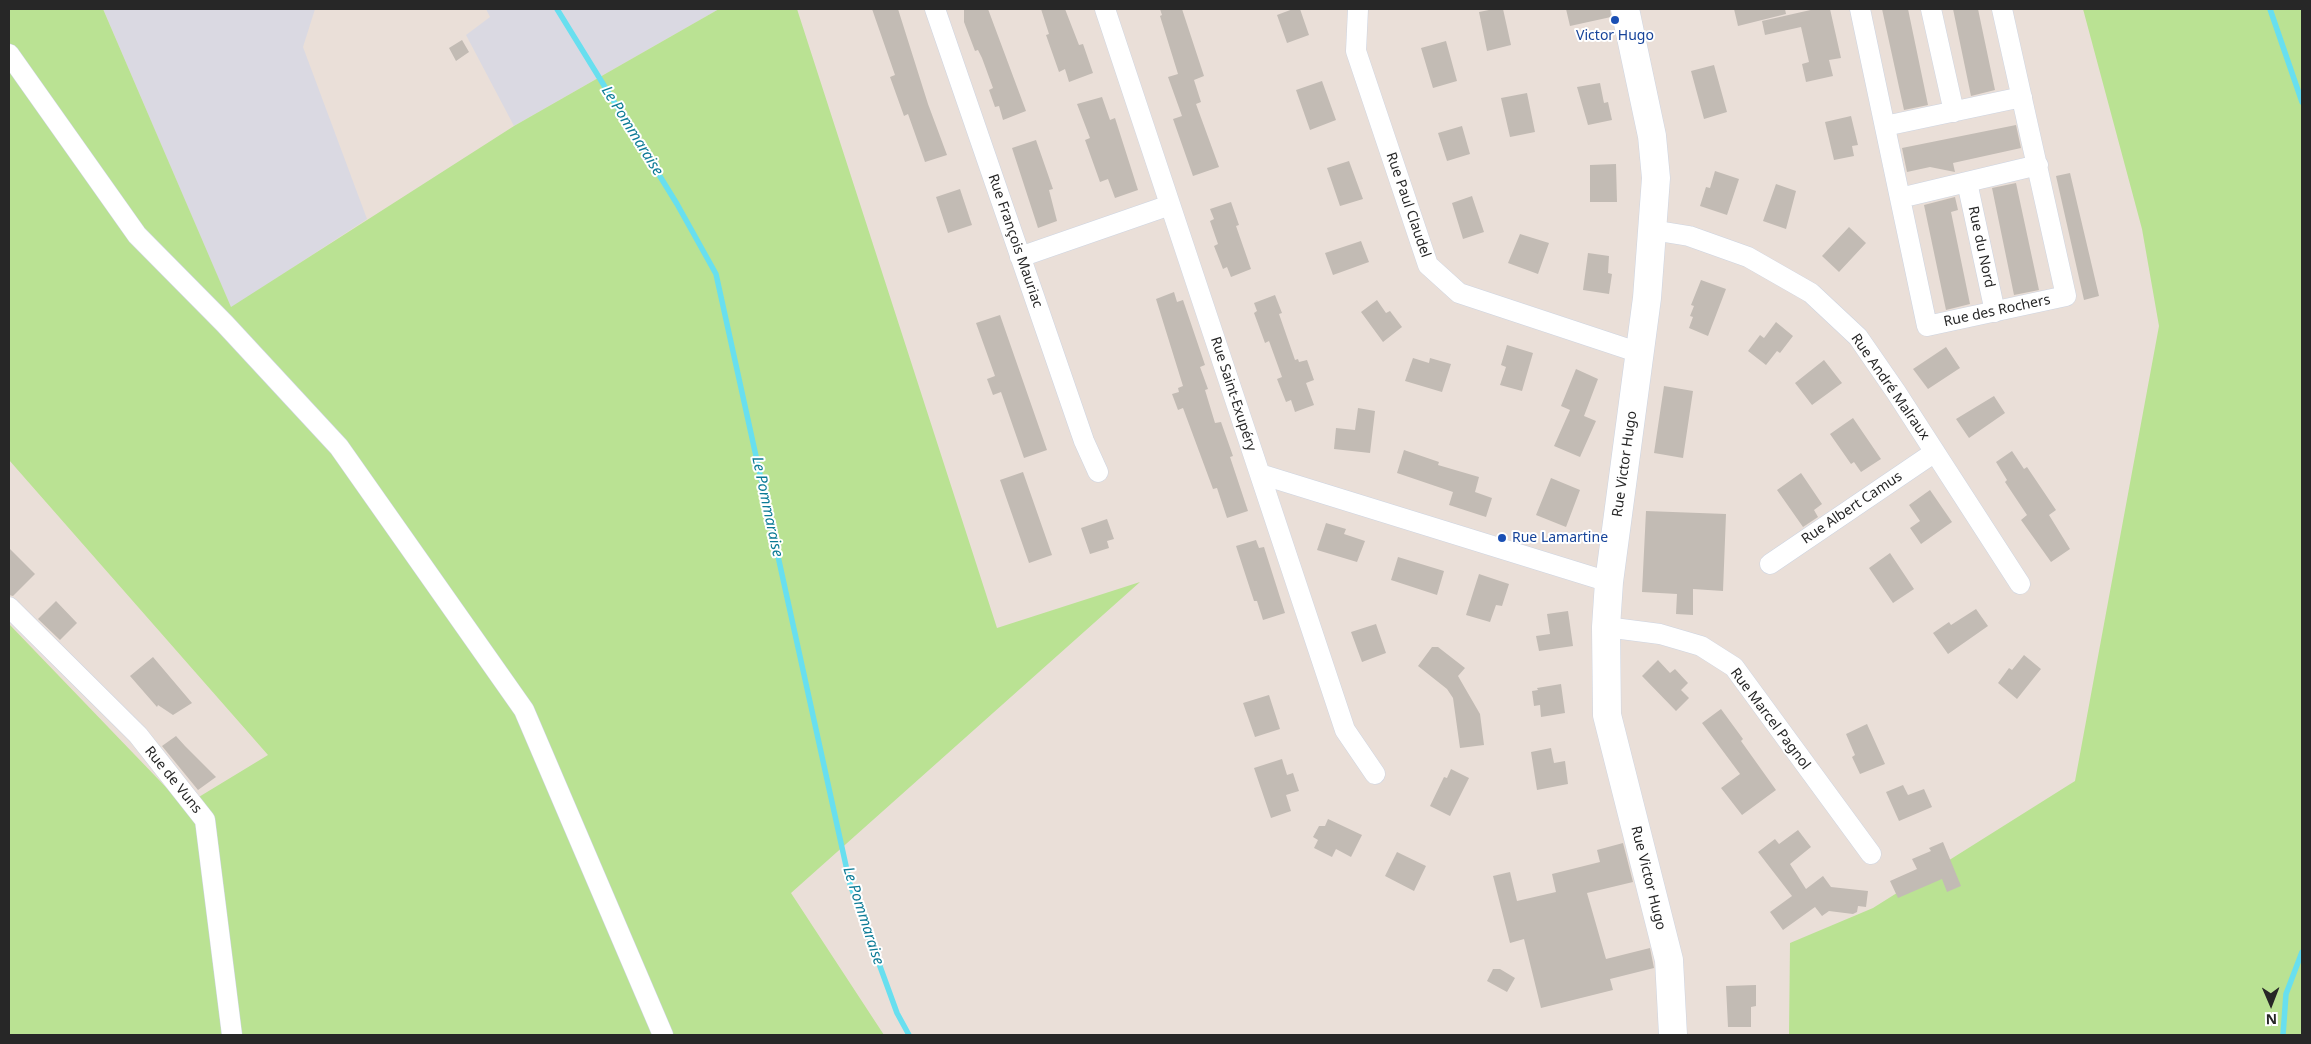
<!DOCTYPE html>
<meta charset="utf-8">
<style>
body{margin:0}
#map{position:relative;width:2311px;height:1044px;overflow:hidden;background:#eadfd8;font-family:"Noto Sans",sans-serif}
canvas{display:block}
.frame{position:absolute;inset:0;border:10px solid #272727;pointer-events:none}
.north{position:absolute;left:2246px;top:979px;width:50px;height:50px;-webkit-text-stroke:4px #fff;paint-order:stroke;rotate:179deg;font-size:14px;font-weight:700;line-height:20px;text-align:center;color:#272727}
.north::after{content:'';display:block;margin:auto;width:18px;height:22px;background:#272727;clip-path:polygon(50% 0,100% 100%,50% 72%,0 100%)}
</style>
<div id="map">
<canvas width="2311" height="1044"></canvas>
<div class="frame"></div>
<div class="north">N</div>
</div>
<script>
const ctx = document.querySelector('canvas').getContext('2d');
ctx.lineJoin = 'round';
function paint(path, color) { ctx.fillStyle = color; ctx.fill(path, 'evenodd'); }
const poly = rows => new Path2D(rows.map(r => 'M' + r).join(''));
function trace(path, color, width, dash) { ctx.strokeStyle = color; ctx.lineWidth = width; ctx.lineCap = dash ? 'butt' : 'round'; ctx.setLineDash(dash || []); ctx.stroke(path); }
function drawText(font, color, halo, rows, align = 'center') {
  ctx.font = font + ' "Noto Sans",sans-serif'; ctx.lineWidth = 4; ctx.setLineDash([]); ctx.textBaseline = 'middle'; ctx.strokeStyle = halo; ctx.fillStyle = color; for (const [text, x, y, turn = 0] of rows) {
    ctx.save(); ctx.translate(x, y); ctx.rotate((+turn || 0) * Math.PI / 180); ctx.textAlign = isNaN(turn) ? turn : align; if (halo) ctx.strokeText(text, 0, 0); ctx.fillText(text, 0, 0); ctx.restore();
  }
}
const industrial = poly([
 [103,9,315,9,303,47,367,219,231,308],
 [486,9,719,9,514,126,466,35,490,17]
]);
const green = poly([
 [9,9,103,9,231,307,514,126,719,9,797,9,997,628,1140,582,791,893,884,1035,9,1035,9,624,184,806,268,755,9,460],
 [2083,9,2302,9,2302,1035,1789,1035,1790,943,1873,908,2075,781,2159,326,2142,229]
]);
const stream = poly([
 [557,9,677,204,716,274,850,884,897,1013,909,1035],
 [2270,9,2302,102],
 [2283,1035,2286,994,2302,952]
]);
const building = poly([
 [872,9,898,9,928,104,947,155,925,162,908,114,904,116,890,77,895,75],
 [964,9,988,9,1026,111,1003,120,999,106,995,107,989,90,993,88,982,58,978,50,975,51,964,22],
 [1041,9,1065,9,1079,45,1083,44,1093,73,1069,82,1065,69,1059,72,1046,35,1049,34],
 [1160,9,1182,9,1204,76,1194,80,1201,102,1196,104,1219,167,1193,176,1173,119,1182,116,1168,77,1178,74,1160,16,1162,15],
 [1293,9,1300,9,1309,35,1287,43,1277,15],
 [1494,9,1503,9,1511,45,1487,51,1479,12],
 [1566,9,1610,9,1611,17,1570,26],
 [1734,9,1785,9,1786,14,1738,26],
 [1815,9,1830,9,1841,58,1829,60,1833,76,1806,82,1802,64,1809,62,1801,27,1765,35,1762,21],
 [1882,9,1908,9,1928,105,1904,110],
 [1953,9,1978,9,1995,90,1971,96],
 [462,40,469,52,456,61,449,48],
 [1446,41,1457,81,1433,88,1421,48],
 [1714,65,1727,112,1704,119,1691,71],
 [1322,81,1336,120,1310,130,1296,90],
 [1600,83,1604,103,1608,102,1612,120,1588,125,1577,87],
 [1527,93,1535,132,1510,137,1501,98],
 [1102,97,1110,120,1115,118,1138,190,1115,198,1108,179,1100,182,1085,140,1090,138,1077,104],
 [1851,116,1858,145,1852,146,1854,156,1834,160,1825,122],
 [2016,125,2021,148,1953,163,1955,172,1930,167,1907,172,1902,148],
 [1462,126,1470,154,1447,161,1438,133],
 [1036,140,1053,189,1049,190,1057,221,1038,228,1012,148],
 [1349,161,1363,199,1340,206,1327,168],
 [1616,164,1617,202,1590,202,1590,165],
 [1715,171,1739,179,1727,215,1700,206,1706,187,1710,188],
 [2070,173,2099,296,2084,300,2056,176],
 [2016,183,2039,290,2014,295,1992,188],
 [1776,184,1796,191,1786,229,1763,221],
 [960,189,972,225,948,233,936,197],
 [1472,196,1484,232,1463,239,1452,203],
 [1955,197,1958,210,1951,212,1970,304,1946,310,1924,205],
 [1231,202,1239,225,1236,226,1251,269,1231,277,1227,267,1223,269,1214,246,1218,244,1210,221,1214,219,1210,209],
 [1849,227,1866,243,1839,272,1822,256],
 [1520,234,1549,243,1538,274,1508,263],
 [1361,241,1369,262,1333,275,1325,253],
 [1588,253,1609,256,1608,273,1612,274,1609,294,1583,290],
 [1701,280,1726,289,1708,336,1689,328,1693,317,1690,316,1694,306,1691,305],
 [1174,292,1177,302,1183,300,1205,365,1200,367,1208,389,1205,390,1215,423,1221,422,1233,456,1230,457,1248,511,1227,518,1217,488,1213,489,1183,408,1178,410,1172,394,1179,392,1178,388,1183,386,1156,299],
 [1275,295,1282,313,1279,314,1295,360,1298,359,1299,362,1307,360,1314,380,1306,383,1314,405,1295,412,1291,400,1286,402,1277,379,1282,377,1269,341,1265,343,1254,313,1257,311,1254,303],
 [1377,300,1386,313,1390,311,1402,327,1383,342,1361,312],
 [1000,315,1047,450,1024,458,1001,392,993,395,987,379,995,376,976,323],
 [1776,322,1793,336,1780,353,1777,351,1766,365,1748,351,1760,335,1764,338],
 [1507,345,1533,353,1522,391,1500,385,1506,367,1501,365],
 [1946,347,1960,368,1928,389,1913,369],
 [1413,358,1429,363,1430,358,1451,364,1442,392,1405,381],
 [1824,360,1842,383,1812,405,1795,383],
 [1576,369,1598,379,1584,416,1596,421,1580,457,1554,446,1570,410,1561,406],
 [1664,386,1693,391,1683,458,1654,453],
 [1994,396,2005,413,1969,438,1956,419],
 [1358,408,1375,411,1370,453,1334,449,1336,428,1355,430],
 [1853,418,1881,459,1861,472,1854,462,1851,464,1830,434],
 [1404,450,1439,462,1438,465,1479,477,1475,492,1492,498,1486,517,1449,505,1453,492,1397,473],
 [2012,451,2024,469,2027,467,2056,510,2049,515,2070,549,2051,562,2021,520,2027,515,2005,482,2007,480,1996,462],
 [1023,472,1052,555,1029,563,1000,480],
 [1801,473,1822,504,1814,510,1818,517,1803,527,1777,490],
 [1551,478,1580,490,1566,527,1536,515],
 [1930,490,1952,522,1921,544,1910,528,1920,521,1909,505],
 [1646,511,1726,514,1723,591,1693,589,1693,615,1676,614,1677,594,1642,592],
 [1107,519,1114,539,1107,541,1109,548,1090,554,1081,528],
 [1326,523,1346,529,1344,534,1365,541,1357,562,1317,550],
 [1256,540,1259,548,1264,547,1285,613,1263,620,1257,601,1254,601,1236,546],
 [9,548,35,574,13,596,9,595],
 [1890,553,1914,589,1893,603,1869,568],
 [1398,557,1444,571,1437,595,1391,580],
 [1479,574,1509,584,1502,606,1496,605,1490,622,1466,615],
 [56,601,77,623,60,640,38,619],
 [1976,609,1988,626,1948,654,1933,633,1949,622,1951,625],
 [1568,611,1573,646,1539,651,1536,636,1550,634,1547,614],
 [1376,624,1386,653,1362,662,1351,632],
 [1432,647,1438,647,1465,668,1458,676,1480,714,1484,745,1460,748,1453,698,1447,689,1418,666],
 [2024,655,2041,669,2017,699,1998,683,2009,668,2012,670],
 [153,657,192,703,173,715,158,705,157,707,130,676],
 [1658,660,1670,673,1675,669,1688,683,1681,690,1689,698,1676,711,1642,676],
 [1561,684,1565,713,1541,717,1540,705,1534,706,1532,691,1538,690,1537,688],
 [1269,695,1280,729,1255,737,1243,703],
 [1721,709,1743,739,1741,741,1776,790,1742,815,1721,788,1740,774,1702,723],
 [1867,724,1885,764,1860,774,1852,757,1855,755,1846,734],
 [176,736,185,746,216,777,198,790,162,746],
 [1551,748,1554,763,1565,761,1568,784,1537,790,1531,752],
 [1282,759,1287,775,1293,773,1299,791,1286,795,1291,811,1271,818,1254,768],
 [1451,769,1469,778,1450,816,1430,806,1444,777,1447,778],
 [1903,785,1908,795,1924,789,1932,807,1899,821,1886,792],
 [1328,819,1362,835,1351,857,1336,849,1332,857,1314,848,1318,840,1313,837,1319,826,1325,826],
 [1798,830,1811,847,1790,864,1806,889,1823,876,1831,887,1868,891,1866,907,1858,906,1857,912,1853,914,1829,911,1822,916,1815,907,1783,930,1770,912,1792,896,1758,852,1775,839,1779,844],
 [1943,842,1961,886,1947,892,1942,879,1898,898,1890,881,1917,869,1912,859,1931,851,1929,848],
 [1623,843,1633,882,1587,893,1606,959,1650,948,1654,968,1610,979,1613,990,1541,1008,1524,939,1510,943,1493,876,1510,872,1517,901,1556,892,1552,874,1600,862,1597,850],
 [1397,852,1426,866,1414,891,1385,876],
 [1493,969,1500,969,1515,978,1507,992,1487,981],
 [1756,985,1756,1006,1751,1007,1751,1027,1728,1027,1726,986]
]);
const street = poly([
 [935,9,1084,441,1098,472],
 [1105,9,1345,730,1375,774],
 [1358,9,1356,51,1428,265,1459,293,1640,353],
 [1860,9,1927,326,2066,296,2002,9],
 [1931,9,1954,112],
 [9,54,137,235,225,324,339,447,524,710,663,1035],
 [1885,126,2022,97],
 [1967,182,1995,312],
 [1900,198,2038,165],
 [1652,230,1689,236,1748,257,1811,293,1858,337,1896,392,2020,584],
 [1020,257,1170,205],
 [1260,474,1609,582],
 [1770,564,1935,452],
 [9,607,138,735,205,820,232,1035],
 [1606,627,1660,634,1701,646,1734,667,1871,854]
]);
const secondary = poly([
 [1625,9,1652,136,1656,178,1647,298,1609,582,1606,627,1607,715,1669,960,1673,1035]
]);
const markers = [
 [1615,20,5,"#1a4fb4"],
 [1502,538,5,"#1a4fb4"]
];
const transitNames = [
 ["Victor Hugo",1615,36],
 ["Rue Lamartine",1512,538,"left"]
];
const streetNames = [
 ["Rue Paul Claudel",1408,205,71],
 ["Rue François Mauriac",1015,241,71],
 ["Rue du Nord",1981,247,78],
 ["Rue des Rochers",1997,311,-12],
 ["Rue André Malraux",1890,387,55],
 ["Rue Saint-Exupéry",1233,394,72],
 ["Rue Victor Hugo",1625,464,-82],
 ["Rue Albert Camus",1852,508,-34],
 ["Rue Marcel Pagnol",1770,719,53],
 ["Rue de Vuns",173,780,51],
 ["Rue Victor Hugo",1648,878,76]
];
const waterNames = [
 ["Le Pommaraise",632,131,58],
 ["Le Pommaraise",767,507,78],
 ["Le Pommaraise",863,916,72]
];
paint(industrial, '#dad9e2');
paint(green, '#bae293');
trace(stream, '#68dfef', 5.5);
paint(building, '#c2bbb4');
trace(street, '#cdd4e1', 21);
trace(secondary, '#cdd4e1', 29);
trace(street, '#fff', 20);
trace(secondary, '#fff', 28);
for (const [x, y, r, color] of markers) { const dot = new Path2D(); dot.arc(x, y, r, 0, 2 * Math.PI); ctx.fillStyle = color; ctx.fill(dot); trace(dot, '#fff', 2); }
drawText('14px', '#164399', '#fff', transitNames);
drawText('14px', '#272727', '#fff', streetNames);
drawText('italic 15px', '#0c7b96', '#fff', waterNames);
</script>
